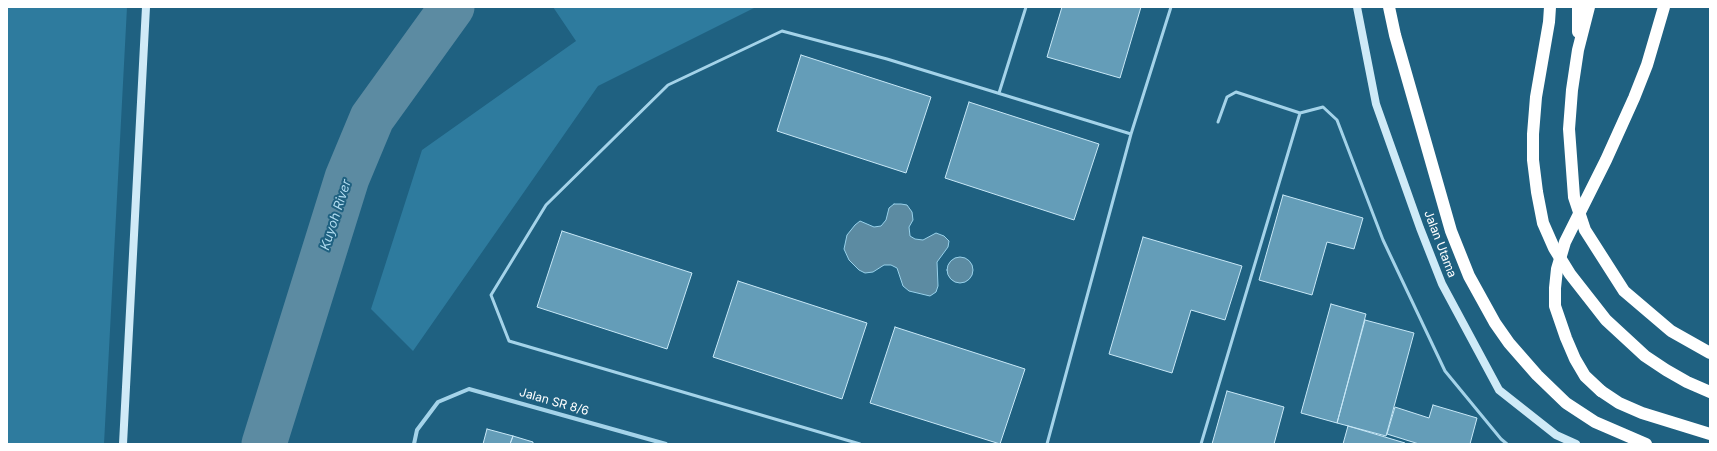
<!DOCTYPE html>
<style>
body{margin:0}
#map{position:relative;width:1717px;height:451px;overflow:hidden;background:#1f6181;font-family:Inter,sans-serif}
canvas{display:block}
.frame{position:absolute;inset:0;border:8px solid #fff;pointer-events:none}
</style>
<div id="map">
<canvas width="1717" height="451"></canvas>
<div class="frame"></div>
</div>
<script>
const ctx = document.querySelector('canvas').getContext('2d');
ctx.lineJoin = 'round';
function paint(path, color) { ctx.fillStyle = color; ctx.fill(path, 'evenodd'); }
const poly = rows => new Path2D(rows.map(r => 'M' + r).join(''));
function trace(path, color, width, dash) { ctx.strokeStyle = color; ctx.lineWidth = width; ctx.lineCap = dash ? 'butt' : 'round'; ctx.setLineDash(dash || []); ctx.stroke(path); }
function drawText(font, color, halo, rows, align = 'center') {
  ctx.font = font + ' Inter,sans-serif'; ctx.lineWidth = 4; ctx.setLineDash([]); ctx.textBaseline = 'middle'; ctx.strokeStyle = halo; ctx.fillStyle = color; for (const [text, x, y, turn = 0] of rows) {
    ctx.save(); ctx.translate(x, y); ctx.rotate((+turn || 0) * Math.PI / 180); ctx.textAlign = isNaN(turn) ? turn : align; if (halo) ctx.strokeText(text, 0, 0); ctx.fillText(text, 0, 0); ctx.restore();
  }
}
const green = poly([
 [7,7,127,7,104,444,7,444],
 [553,7,756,7,598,86,413,351,371,309,422,150,576,41]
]);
const water = poly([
 [894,204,901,204,907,205,912,212,913,220,909,227,910,236,915,239,923,240,936,233,944,236,949,241,948,247,937,262,938,286,936,292,930,296,909,291,903,286,897,268,891,265,884,265,873,272,865,273,859,270,849,260,844,249,847,235,855,225,860,221,874,227,881,226,886,220,889,208,894,204],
 '947 270a13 13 0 1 1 26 0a13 13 0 1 1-26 0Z'
]);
const river = poly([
 [264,444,347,178,372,118,452,7]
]);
const building = poly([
 [1062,7,1141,7,1120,78,1047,57,1062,7],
 [801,55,931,97,906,173,777,131,801,55],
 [969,102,1099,144,1074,220,945,178,969,102],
 [1283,195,1363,218,1354,249,1327,242,1312,295,1259,280,1283,195],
 [562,231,692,273,667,349,537,307,562,231],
 [1143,237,1242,266,1225,320,1191,310,1172,373,1109,354,1143,237],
 [738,281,867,323,842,399,713,357,738,281],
 [1331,304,1366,314,1337,423,1301,413,1331,304],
 [1365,320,1414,333,1386,436,1337,423,1365,320],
 [895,327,1025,369,1000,444,870,403,895,327],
 [1227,391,1284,407,1274,444,1212,444,1227,391],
 [1433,405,1477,418,1470,444,1419,444,1387,434,1395,407,1429,418,1433,405],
 [1348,426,1405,443,1405,444,1343,444,1348,426],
 [487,429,513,436,510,444,483,444,487,429],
 [513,436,533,442,533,444,510,444,513,436]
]);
const lane = poly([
 [999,93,1026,7],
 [1218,122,1227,97,1236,92,1300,113,1323,107,1337,120,1383,240,1445,371,1501,439,1507,444],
 [860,444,509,341,491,295,546,205,668,85,782,31,887,59,1131,134],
 [1047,444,1131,134,1171,7],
 [1201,444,1300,113]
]);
const street = poly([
 [414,444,417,430,438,402,469,389,666,444]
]);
const secondary = poly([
 [1357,7,1376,104,1420,228,1442,284,1499,390,1556,435,1576,444],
 [123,444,146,7]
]);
const highway = poly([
 [1389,7,1395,35,1451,231,1469,276,1495,323,1509,343,1537,375,1566,403,1595,422,1646,444],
 [1550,7,1549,22,1536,97,1533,134,1533,160,1537,192,1543,223,1554,248,1570,274,1606,320,1645,356,1666,370,1687,382,1710,392],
 [1589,7,1578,50,1572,90,1569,129,1574,197,1585,230,1624,291,1671,331,1710,353],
 [1578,32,1578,7],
 [1601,391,1619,403,1642,413,1710,434]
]);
const highwayBridge = poly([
 [1601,391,1585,376,1575,359,1566,338,1555,306,1555,288,1557,269,1565,242,1606,160,1634,98,1647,65,1664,7]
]);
const streetNames = [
 ["Jalan Utama",1440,244,69],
 ["Jalan SR 8/6",554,402,16]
];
const waterNames = [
 ["Kuyoh River",336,215,-72]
];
paint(green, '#2e7b9e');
paint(water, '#5c8ba2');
trace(water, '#98d1ea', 1);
trace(river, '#5c8ba2', 45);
paint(building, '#649db8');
trace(building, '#c8e8f7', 1);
trace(lane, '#a4d3e9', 3);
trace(street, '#a4d3e9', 4);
trace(secondary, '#cfeaf7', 8);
trace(highway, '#fff', 12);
trace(highwayBridge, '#fff', 12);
drawText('12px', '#fff', '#1f6181', streetNames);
drawText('italic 13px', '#b0dcf0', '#1f6181', waterNames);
</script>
